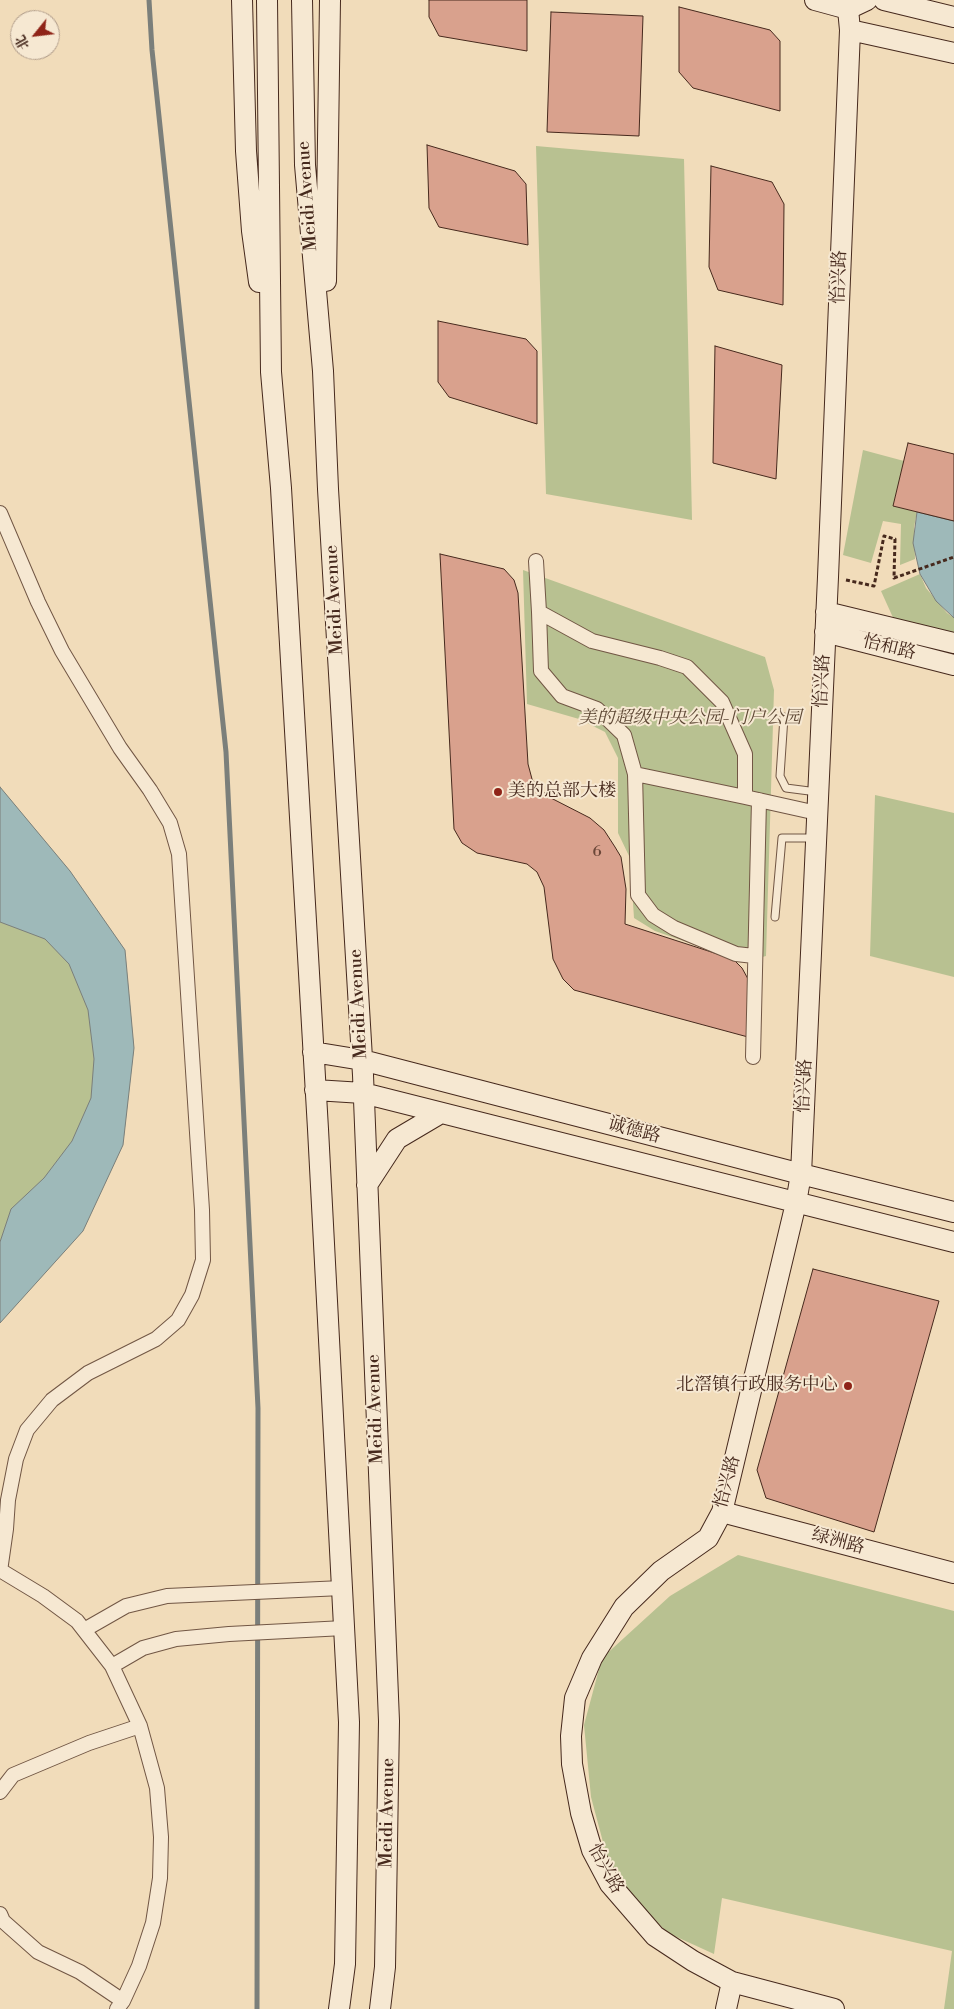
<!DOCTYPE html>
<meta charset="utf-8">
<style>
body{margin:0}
#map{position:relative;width:954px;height:2009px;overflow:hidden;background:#f1dcba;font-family:"Libre Bodoni","Noto Serif SC",serif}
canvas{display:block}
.north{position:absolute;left:10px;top:10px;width:50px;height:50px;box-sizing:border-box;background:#f6e8d2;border:1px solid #b09c8a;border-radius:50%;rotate:241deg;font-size:14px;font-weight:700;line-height:20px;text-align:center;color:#46291d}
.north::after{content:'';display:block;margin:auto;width:18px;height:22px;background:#8f2418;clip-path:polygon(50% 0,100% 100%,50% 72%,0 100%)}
</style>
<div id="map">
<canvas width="954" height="2009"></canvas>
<div class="north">北</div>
</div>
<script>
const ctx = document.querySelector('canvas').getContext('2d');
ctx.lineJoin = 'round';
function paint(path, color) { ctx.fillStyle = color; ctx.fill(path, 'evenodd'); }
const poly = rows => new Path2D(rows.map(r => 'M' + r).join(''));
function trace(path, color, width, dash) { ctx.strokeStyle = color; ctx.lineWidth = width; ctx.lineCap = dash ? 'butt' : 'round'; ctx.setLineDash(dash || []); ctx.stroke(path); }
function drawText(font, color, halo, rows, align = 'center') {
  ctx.font = font + ' "Libre Bodoni","Noto Serif SC",serif'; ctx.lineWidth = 4; ctx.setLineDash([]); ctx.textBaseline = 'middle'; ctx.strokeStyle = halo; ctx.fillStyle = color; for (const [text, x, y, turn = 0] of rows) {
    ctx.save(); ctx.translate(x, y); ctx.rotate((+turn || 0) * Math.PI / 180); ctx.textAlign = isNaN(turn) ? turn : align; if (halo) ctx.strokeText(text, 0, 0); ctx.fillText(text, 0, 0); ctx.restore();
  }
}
const green = poly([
 [536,146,684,159,692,520,546,494],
 [863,450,904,461,893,506,917,512,914,527,915,559,900,565,901,524,883,521,871,563,843,555],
 [523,570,765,657,774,690,766,956,744,962,655,931,634,918,630,858,618,833,618,758,605,732,579,719,527,704],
 [920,574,926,588,947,613,954,618,954,638,895,622,881,591],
 [0,787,70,871,125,950,134,1048,123,1145,83,1231,0,1323],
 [875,795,954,813,954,977,870,956],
 [738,1555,954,1611,954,2009,944,2009,952,1951,722,1898,714,1954,668,1933,634,1900,607,1857,591,1797,584,1725,602,1658,670,1596]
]);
const water = poly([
 [917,512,954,521,954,618,936,601,920,574,913,543,917,512],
 [0,787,70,871,125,950,134,1048,123,1145,83,1231,0,1323,0,1242,11,1209,44,1178,72,1141,91,1098,94,1059,88,1010,69,964,45,939,0,922,0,787]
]);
const stream = poly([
 [149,0,152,50,226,752,258,1408,257,2009]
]);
const building = poly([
 [429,0,527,0,527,51,439,36,429,17,429,0],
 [679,7,770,30,780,41,780,111,693,88,679,72,679,7],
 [551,12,643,16,639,136,547,132,551,12],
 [427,145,515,171,526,184,528,245,439,227,429,208,427,145],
 [711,166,772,182,784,204,783,305,718,290,709,267,711,166],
 [438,321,526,339,537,351,537,424,449,397,438,382,438,321],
 [715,346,782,365,776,479,713,463,715,346],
 [908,443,954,454,954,521,893,506,908,443],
 [440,554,504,569,514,580,518,593,528,764,532,779,538,787,549,797,590,818,604,830,615,847,621,857,626,889,625,924,733,959,742,968,748,979,750,999,748,1037,574,990,563,979,553,959,544,887,537,872,527,864,477,853,462,843,454,829,440,554],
 [813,1269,939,1301,874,1532,766,1498,757,1470,813,1269]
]);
const path = poly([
 [846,580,874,586,884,536,895,539,894,578,954,557]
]);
const lane = poly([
 [784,717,780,776,786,788,817,792],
 [775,917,782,838,815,838]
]);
const street = poly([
 [0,513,38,602,62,651,120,748,150,790,170,823,179,854,202,1210,203,1260,192,1295,178,1320,156,1339,88,1373,52,1400,27,1430,16,1459,8,1500,6,1529,0,1571],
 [536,561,539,612,592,641,660,658,687,667,722,702,745,754,745,797,817,813],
 [539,612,541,671,562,696,597,709,624,735,635,774,745,797],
 [635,774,638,895,653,915,674,928,736,954,754,956],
 [753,1057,759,800],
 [0,1570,43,1596,77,1621,112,1666,140,1726,157,1788,161,1837,160,1878,153,1923,139,1966,123,2001,117,2009],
 [84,1630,126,1606,167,1596,342,1588],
 [112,1666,143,1648,176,1639,229,1634,344,1628],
 [0,1792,13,1775,89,1743,140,1726],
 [0,1914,3,1921,38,1952,80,1972,123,2001]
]);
const secondary = poly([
 [242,0,246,151,252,231,259,282],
 [267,0,271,372,281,488,318,1129,349,1722,345,1964,339,2009],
 [302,0,305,165,323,371,328,489,363,1075,389,1721,385,1967,380,2009],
 [815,0,848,9,867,0],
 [884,0,954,17],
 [850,30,954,53],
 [326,281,330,0],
 [826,612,954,643],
 [825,632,954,665],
 [313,1052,362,1060,801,1174,954,1212],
 [315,1090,363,1093,954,1242],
 [367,1185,397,1139,441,1113],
 [722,1512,954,1573],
 [732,1982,834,2009],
 [726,2009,732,1982,693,1961,655,1936,610,1884,592,1850,581,1813,572,1764,571,1736,575,1698,592,1658,624,1607,661,1571,708,1538,722,1512,796,1203,801,1174,828,577,850,30,848,9,850,0]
]);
const markers = [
 [498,792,5,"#8f2418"],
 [848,1386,5,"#8f2418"]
];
const numberNames = [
 ["6",597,852]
];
const streetNames = [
 ["Meidi Avenue",308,196,-94],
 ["怡兴路",840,277,-88],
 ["Meidi Avenue",335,600,-93],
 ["怡和路",889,648,14],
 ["怡兴路",823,681,-87],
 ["Meidi Avenue",359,1004,-93],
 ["怡兴路",805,1086,-87],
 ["诚德路",634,1131,15],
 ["Meidi Avenue",376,1409,-92],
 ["怡兴路",728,1482,-75],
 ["绿洲路",838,1542,15],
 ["Meidi Avenue",388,1813,-89],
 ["怡兴路",605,1869,61]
];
const parkNames = [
 ["美的超级中央公园-门户公园",690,719]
];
const poiNames = [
 ["美的总部大楼",508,792],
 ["北滘镇行政服务中心",838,1386,"right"]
];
paint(green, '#b8c191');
paint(water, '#9eb9b9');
trace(water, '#7b7f7b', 1);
trace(stream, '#7b7f7b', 5);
paint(building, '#d9a18d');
trace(building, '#46291d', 1);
trace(lane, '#715644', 9);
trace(street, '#715644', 16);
trace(secondary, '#46291d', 22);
trace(path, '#46291d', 3, [4, 2.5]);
trace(lane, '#f6e8d2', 7);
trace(street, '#f6e8d2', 14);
trace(secondary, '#f6e8d2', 20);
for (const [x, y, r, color] of markers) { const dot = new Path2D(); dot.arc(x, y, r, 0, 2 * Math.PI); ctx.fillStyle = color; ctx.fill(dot); trace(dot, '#f6e8d2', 2); }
drawText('15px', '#6b4739', null, numberNames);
drawText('18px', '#46291d', '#f6e8d2', streetNames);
drawText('italic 18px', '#5d4734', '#f6e8d2', parkNames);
drawText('18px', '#46291d', '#f6e8d2', poiNames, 'left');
</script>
